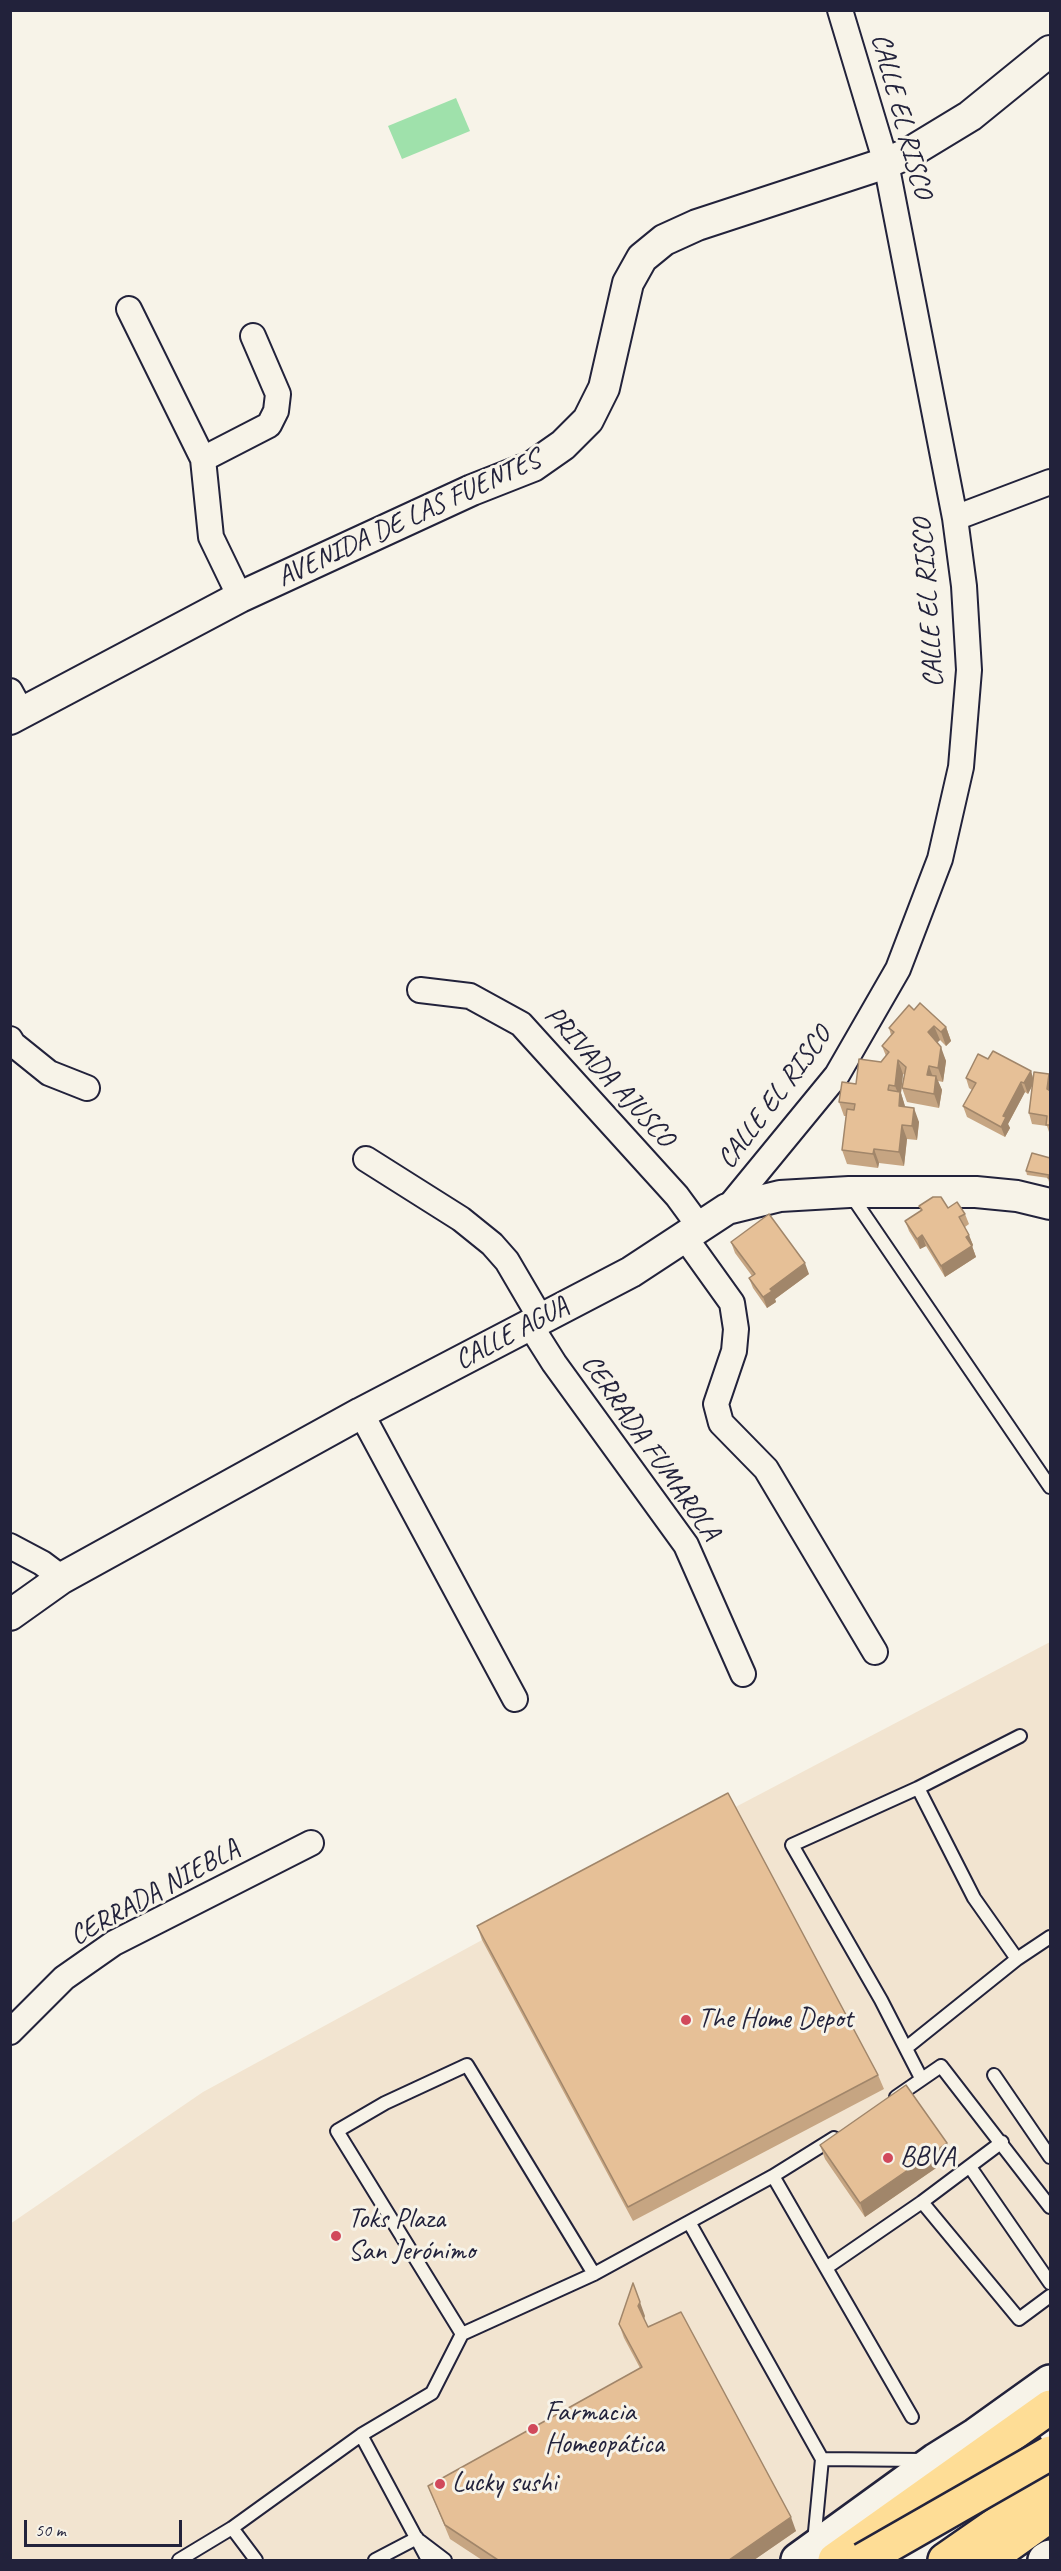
<!DOCTYPE html>
<meta charset="utf-8">
<style>
body{margin:0}
#map{position:relative;width:1061px;height:2571px;overflow:hidden;background:#f7f3e8;font-family:Caveat,sans-serif}
canvas{display:block}
.frame{position:absolute;inset:0;border:12px solid #22223b;pointer-events:none}
.scale{position:absolute;left:24px;top:2520px;width:158px;height:27px;box-sizing:border-box;border:3px solid #22223b;border-top:0;padding-left:8px;font-size:18px;line-height:21px;white-space:nowrap;color:#22223b;-webkit-text-stroke:4px #f7f3e8;paint-order:stroke}
</style>
<div id="map">
<canvas width="1061" height="2571"></canvas>
<div class="frame"></div>
<div class="scale">50 m</div>
</div>
<script>
const ctx = document.querySelector('canvas').getContext('2d');
ctx.lineJoin = 'round';
function paint(path, color) { ctx.fillStyle = color; ctx.fill(path, 'evenodd'); }
const poly = rows => new Path2D(rows.map(r => 'M' + r).join(''));
function trace(path, color, width, dash) { ctx.strokeStyle = color; ctx.lineWidth = width; ctx.lineCap = dash ? 'butt' : 'round'; ctx.setLineDash(dash || []); ctx.stroke(path); }
function drawText(font, color, halo, rows, align = 'center') {
  ctx.font = font + ' Caveat,sans-serif'; ctx.lineWidth = 6; ctx.setLineDash([]); ctx.textBaseline = 'middle'; ctx.strokeStyle = halo; ctx.fillStyle = color; for (const [text, x, y, turn = 0] of rows) {
    ctx.save(); ctx.translate(x, y); ctx.rotate((+turn || 0) * Math.PI / 180); ctx.textAlign = isNaN(turn) ? turn : align; if (halo) ctx.strokeText(text, 0, 0); ctx.fillText(text, 0, 0); ctx.restore();
  }
}
const built = poly([
 [1050,1642,1050,2365,777,2560,11,2560,10,2224,203,2092,482,1940]
]);
const green = poly([
 [456,98,470,131,402,159,388,126]
]);
const service = poly([
 [851,1195,1050,1487],
 [918,1788,1020,1736],
 [906,2048,1017,1959,1050,1937],
 [994,2075,1050,2157],
 [921,2078,881,2000,792,1845,918,1788,974,1898,1017,1959],
 [896,2097,941,2066,1050,2207],
 [970,2167,1050,2283],
 [773,2176,912,2417],
 [922,2202,1019,2319,1050,2296],
 [689,2222,822,2459,814,2542],
 [826,2268,922,2202,1002,2142],
 [462,2334,337,2131,385,2103,467,2065,594,2274],
 [361,2435,428,2560],
 [822,2459,923,2460],
 [232,2528,256,2560],
 [420,2541,445,2560],
 [179,2560,232,2528,361,2435,432,2393,462,2334,594,2274,773,2176,834,2138],
 [375,2560,417,2538]
]);
const minor = poly([
 [129,309,203,459,211,537,240,597],
 [203,459,269,425,276,411,278,394,253,336],
 [955,518,1050,482],
 [10,691,22,713],
 [420,990,470,996,521,1024,677,1196,699,1226],
 [10,1039,13,1044,49,1073,87,1088],
 [366,1159,461,1219,492,1244,507,1261,541,1319],
 [727,1209,837,1075,898,969,940,859,961,767,969,670,964,586,955,518,886,163,840,10],
 [684,1236,732,1303,736,1329,734,1351,716,1404,721,1423,766,1469,875,1652],
 [530,1325,554,1363,686,1545,743,1674],
 [361,1413,515,1699],
 [10,1546,42,1563,62,1578],
 [10,2032,64,1978,114,1943,311,1843]
]);
const tertiary = poly([
 [10,719,240,597,472,490,533,466,563,445,588,420,604,388,628,283,642,258,664,240,697,225,886,163,909,153,970,116,1050,51],
 [10,1615,62,1578,361,1413,631,1272,727,1209,780,1196,849,1192,976,1192,1017,1196,1050,1204]
]);
const secondary = poly([
 [798,2560,936,2460,976,2435,1050,2382],
 [1045,2560,1050,2557]
]);
const motorway = poly([
 [835,2560,1050,2407],
 [945,2560,1050,2487],
 [987,2560,1050,2515]
]);
const motorwayBridge = poly([
 [863,2560,1050,2453]
]);
const wall = poly([
 [914,1010,946,1027,951,1041,946,1046,940,1040,937,1042,946,1061,943,1082,938,1081,942,1090,939,1108,907,1102,902,1088,905,1075,903,1074,901,1093,905,1107,919,1122,917,1140,907,1139,904,1166,879,1163,878,1168,847,1164,842,1150,846,1116,844,1116,839,1102,856,1084,881,1062,886,1056,882,1046,891,1035,889,1028],
 [988,1059,1031,1071,1033,1078,1050,1079,1050,1135,1047,1126,1032,1124,1029,1113,1032,1086,1028,1094,1025,1092,1008,1124,1010,1128,1005,1137,967,1117,963,1106,972,1090,969,1088,966,1078],
 [1050,1158,1050,1182,1049,1182,1048,1178,1027,1175,1026,1171],
 [919,1206,948,1208,965,1214,969,1224,965,1227,973,1245,972,1246,976,1257,945,1277,926,1246,920,1249,909,1231,905,1221,921,1211],
 [731,1242,809,1274,775,1299,776,1302,767,1308,753,1288,749,1278,752,1276,735,1253],
 [477,1926,878,2075,884,2089,633,2221,482,1940],
 [947,2143,952,2157,865,2217,825,2159,820,2145],
 [645,2316,644,2319,648,2327,796,2531,754,2560,482,2560,450,2539,428,2486,640,2368,624,2338,619,2324]
]);
const shadedWall = poly([
 [934,1026,940,1040,934,1046,928,1032],
 [946,1027,951,1041,946,1046,941,1032],
 [941,1047,946,1061,943,1082,938,1068],
 [898,1060,903,1074,901,1093,905,1106,904,1120,899,1106,900,1098,895,1086],
 [929,1066,934,1080,927,1075],
 [1031,1071,1034,1082,1028,1094,1024,1083],
 [1049,1074,1050,1079,1050,1100,1047,1089],
 [936,1076,942,1090,939,1108,934,1094],
 [1021,1082,1025,1092,1008,1124,1010,1128,1005,1137,1001,1127,1003,1116],
 [914,1108,919,1122,917,1140,912,1126],
 [902,1125,907,1139,904,1166,899,1152],
 [874,1149,879,1163,878,1168,873,1154],
 [922,1235,926,1246,920,1249,917,1239],
 [969,1235,973,1245,970,1248,966,1237],
 [972,1246,976,1257,945,1277,941,1266],
 [805,1263,809,1274,775,1299,776,1302,767,1308,763,1297,770,1289],
 [947,2143,952,2157,865,2217,860,2203],
 [640,2302,645,2316,643,2320,638,2306],
 [791,2517,796,2531,754,2560,729,2560]
]);
const building = poly([
 [920,1003,946,1027,941,1032,934,1026,928,1032,941,1047,938,1068,929,1066,927,1075,936,1076,934,1094,902,1088,906,1067,898,1060,895,1086,889,1085,888,1090,900,1092,899,1106,914,1108,912,1126,902,1125,899,1152,874,1149,873,1154,842,1150,847,1109,854,1110,855,1104,839,1102,842,1082,856,1084,859,1059,881,1062,889,1052,882,1046,894,1032,889,1028,909,1005,914,1010,920,1003],
 [993,1051,1031,1071,1024,1083,1021,1082,1003,1116,1006,1117,1001,1127,963,1106,976,1083,966,1078,978,1054,988,1059,993,1051],
 [1034,1072,1049,1074,1047,1089,1050,1091,1050,1125,1046,1125,1047,1116,1029,1113,1034,1072],
 [1032,1153,1050,1158,1050,1179,1048,1178,1049,1175,1026,1171,1032,1153],
 [933,1197,941,1197,948,1208,957,1202,965,1214,959,1217,969,1235,966,1237,972,1246,941,1266,922,1235,917,1239,905,1221,922,1210,919,1206,933,1197],
 [769,1214,805,1263,770,1289,772,1291,763,1297,749,1278,755,1274,731,1242,769,1214],
 [728,1793,878,2075,628,2207,477,1926,728,1793],
 [906,2085,947,2143,860,2203,820,2145,906,2085],
 [633,2283,640,2302,638,2306,648,2327,681,2312,791,2517,729,2560,498,2560,445,2525,428,2486,642,2367,619,2324,633,2283]
]);
const markers = [
 [686,2020,6,"#d1495b"],
 [888,2158,6,"#d1495b"],
 [336,2236,6,"#d1495b"],
 [533,2429,6,"#d1495b"],
 [440,2484,6,"#d1495b"]
];
const streetNames = [
 ["CALLE EL RISCO",901,116,75],
 ["AVENIDA DE LAS FUENTES",409,519,-25],
 ["CALLE EL RISCO",929,603,-94],
 ["PRIVADA AJUSCO",609,1077,48],
 ["CALLE EL RISCO",775,1098,-53],
 ["CALLE AGUA",512,1334,-28],
 ["CERRADA FUMAROLA",650,1448,55],
 ["CERRADA NIEBLA",155,1893,-29]
];
const poiNames = [
 ["The Home Depot",698,2020],
 ["BBVA",900,2158],
 ["Toks Plaza",348,2220],
 ["San Jerónimo",348,2252],
 ["Farmacia",545,2413],
 ["Homeopática",545,2445],
 ["Lucky sushi",452,2484]
];
paint(built, '#f2e4d0');
paint(green, '#9fe1ab');
trace(service, '#22223b', 16);
trace(minor, '#22223b', 28);
trace(tertiary, '#22223b', 34);
trace(secondary, '#22223b', 38);
trace(motorway, '#22223b', 38);
trace(service, '#f7f3e8', 12);
trace(minor, '#f7f3e8', 24);
trace(tertiary, '#f7f3e8', 30);
trace(secondary, '#f7f3e8', 33);
trace(motorway, '#fedd96', 33);
trace(motorwayBridge, '#22223b', 38, []);
trace(motorwayBridge, '#fedd96', 33);
paint(wall, '#c6a582');
paint(shadedWall, '#a1866a');
paint(building, '#e6c097');
trace(building, '#a1866a', 1.5);
for (const [x, y, r, color] of markers) { const dot = new Path2D(); dot.arc(x, y, r, 0, 2 * Math.PI); ctx.fillStyle = color; ctx.fill(dot); trace(dot, '#f7f3e8', 2); }
drawText('28px', '#22223b', '#f7f3e8', streetNames);
drawText('28px', '#22223b', '#f7f3e8', poiNames, 'left');
</script>
